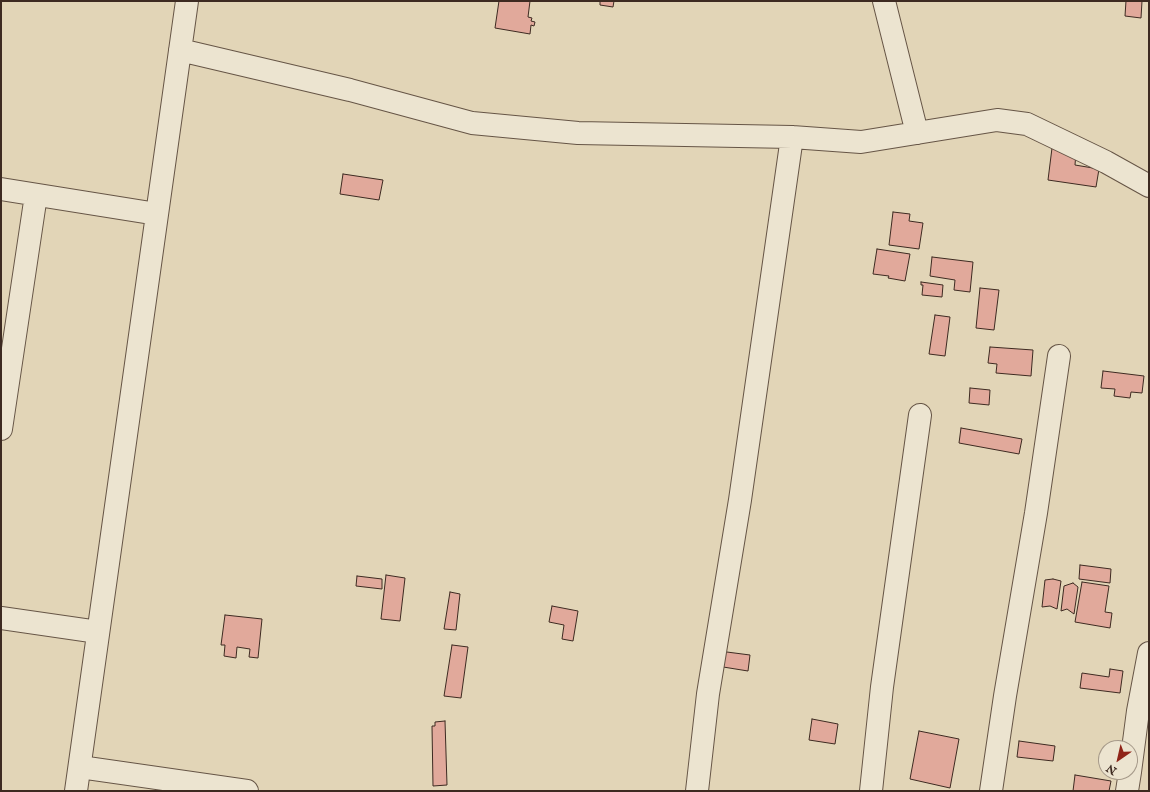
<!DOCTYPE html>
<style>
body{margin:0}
#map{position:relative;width:1150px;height:792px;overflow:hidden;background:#e2d5b7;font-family:"IM FELL English",serif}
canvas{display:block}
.frame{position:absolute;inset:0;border:2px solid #3d2a21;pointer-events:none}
.north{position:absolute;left:1098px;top:740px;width:40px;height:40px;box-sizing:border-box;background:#ece4d0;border:1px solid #a69a8a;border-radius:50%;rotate:214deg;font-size:11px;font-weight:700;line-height:16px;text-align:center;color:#3d2a21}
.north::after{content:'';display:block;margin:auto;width:14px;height:18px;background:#8f2418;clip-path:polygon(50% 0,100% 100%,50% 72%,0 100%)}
</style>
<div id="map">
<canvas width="1150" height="792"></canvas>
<div class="frame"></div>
<div class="north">N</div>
</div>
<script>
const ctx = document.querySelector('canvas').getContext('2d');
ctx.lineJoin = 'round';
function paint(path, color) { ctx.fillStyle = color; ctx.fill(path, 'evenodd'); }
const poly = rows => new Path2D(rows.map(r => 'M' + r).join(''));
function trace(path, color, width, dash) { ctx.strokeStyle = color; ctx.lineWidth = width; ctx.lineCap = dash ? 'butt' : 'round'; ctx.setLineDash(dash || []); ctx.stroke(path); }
const building = poly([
 [499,1,530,1,528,17,532,18,531,21,535,22,534,26,531,25,530,34,495,28,499,1],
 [600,1,614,1,613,7,600,5,600,1],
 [1126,1,1142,1,1141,18,1125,16,1126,1],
 [1052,148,1076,152,1075,165,1099,169,1096,187,1048,180,1052,148],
 [343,174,383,180,379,200,340,194,343,174],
 [893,212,910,214,909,221,923,223,919,249,889,245,893,212],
 [877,249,910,254,905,281,888,278,889,276,873,274,877,249],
 [932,257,973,262,970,292,954,290,955,280,930,276,932,257],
 [921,282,943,285,942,297,922,295,923,285,921,285,921,282],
 [980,288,999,290,994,330,976,328,980,288],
 [935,315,950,317,945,356,929,354,935,315],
 [990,347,1033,350,1031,376,996,373,997,364,988,363,990,347],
 [1103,371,1144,376,1142,393,1131,392,1130,398,1114,396,1115,389,1101,388,1103,371],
 [970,388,990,390,989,405,969,403,970,388],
 [961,428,1022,439,1019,454,959,443,961,428],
 [1080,565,1111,569,1110,583,1079,579,1080,565],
 [386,575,405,578,400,621,381,619,386,575],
 [357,576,382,579,382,589,356,586,357,576],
 [1053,579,1061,581,1057,609,1050,606,1042,607,1045,580,1053,579],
 [1082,582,1109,586,1105,612,1112,613,1110,628,1075,622,1082,582],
 [1073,583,1078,587,1074,614,1067,609,1061,611,1064,586,1073,583],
 [450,592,460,594,456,630,444,629,450,592],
 [552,606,578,611,573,641,562,639,564,625,549,622,552,606],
 [225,615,262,619,258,658,249,657,250,649,237,647,236,658,224,656,225,645,221,645,225,615],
 [452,645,468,647,461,698,444,696,452,645],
 [719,651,750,655,748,671,717,666,719,651],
 [1110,669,1123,671,1120,693,1080,688,1082,673,1109,677,1110,669],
 [812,719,838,724,835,744,809,740,812,719],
 [445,721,447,785,433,786,432,726,435,726,435,722,445,721],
 [919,731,959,739,950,788,910,779,919,731],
 [1019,741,1055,746,1053,761,1017,757,1019,741],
 [1075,775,1111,781,1109,791,1073,791,1075,775]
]);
const minor = poly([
 [884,1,917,133],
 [180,50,350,90,472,123,578,133,792,137,861,142,997,120,1027,124,1106,162,1149,186],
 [1,189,157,214],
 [1,429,36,195],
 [1,618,98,632],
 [80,767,247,791],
 [1130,772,1138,711,1149,653],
 [76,791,187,1],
 [697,791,708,694,740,500,792,137],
 [871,791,882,687,920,415],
 [991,791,1005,696,1036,513,1059,356],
 [1127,791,1130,772]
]);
paint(building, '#e1a99b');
trace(building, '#3d2a21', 1);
trace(minor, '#665546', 24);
trace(minor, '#ece4d0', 22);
</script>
